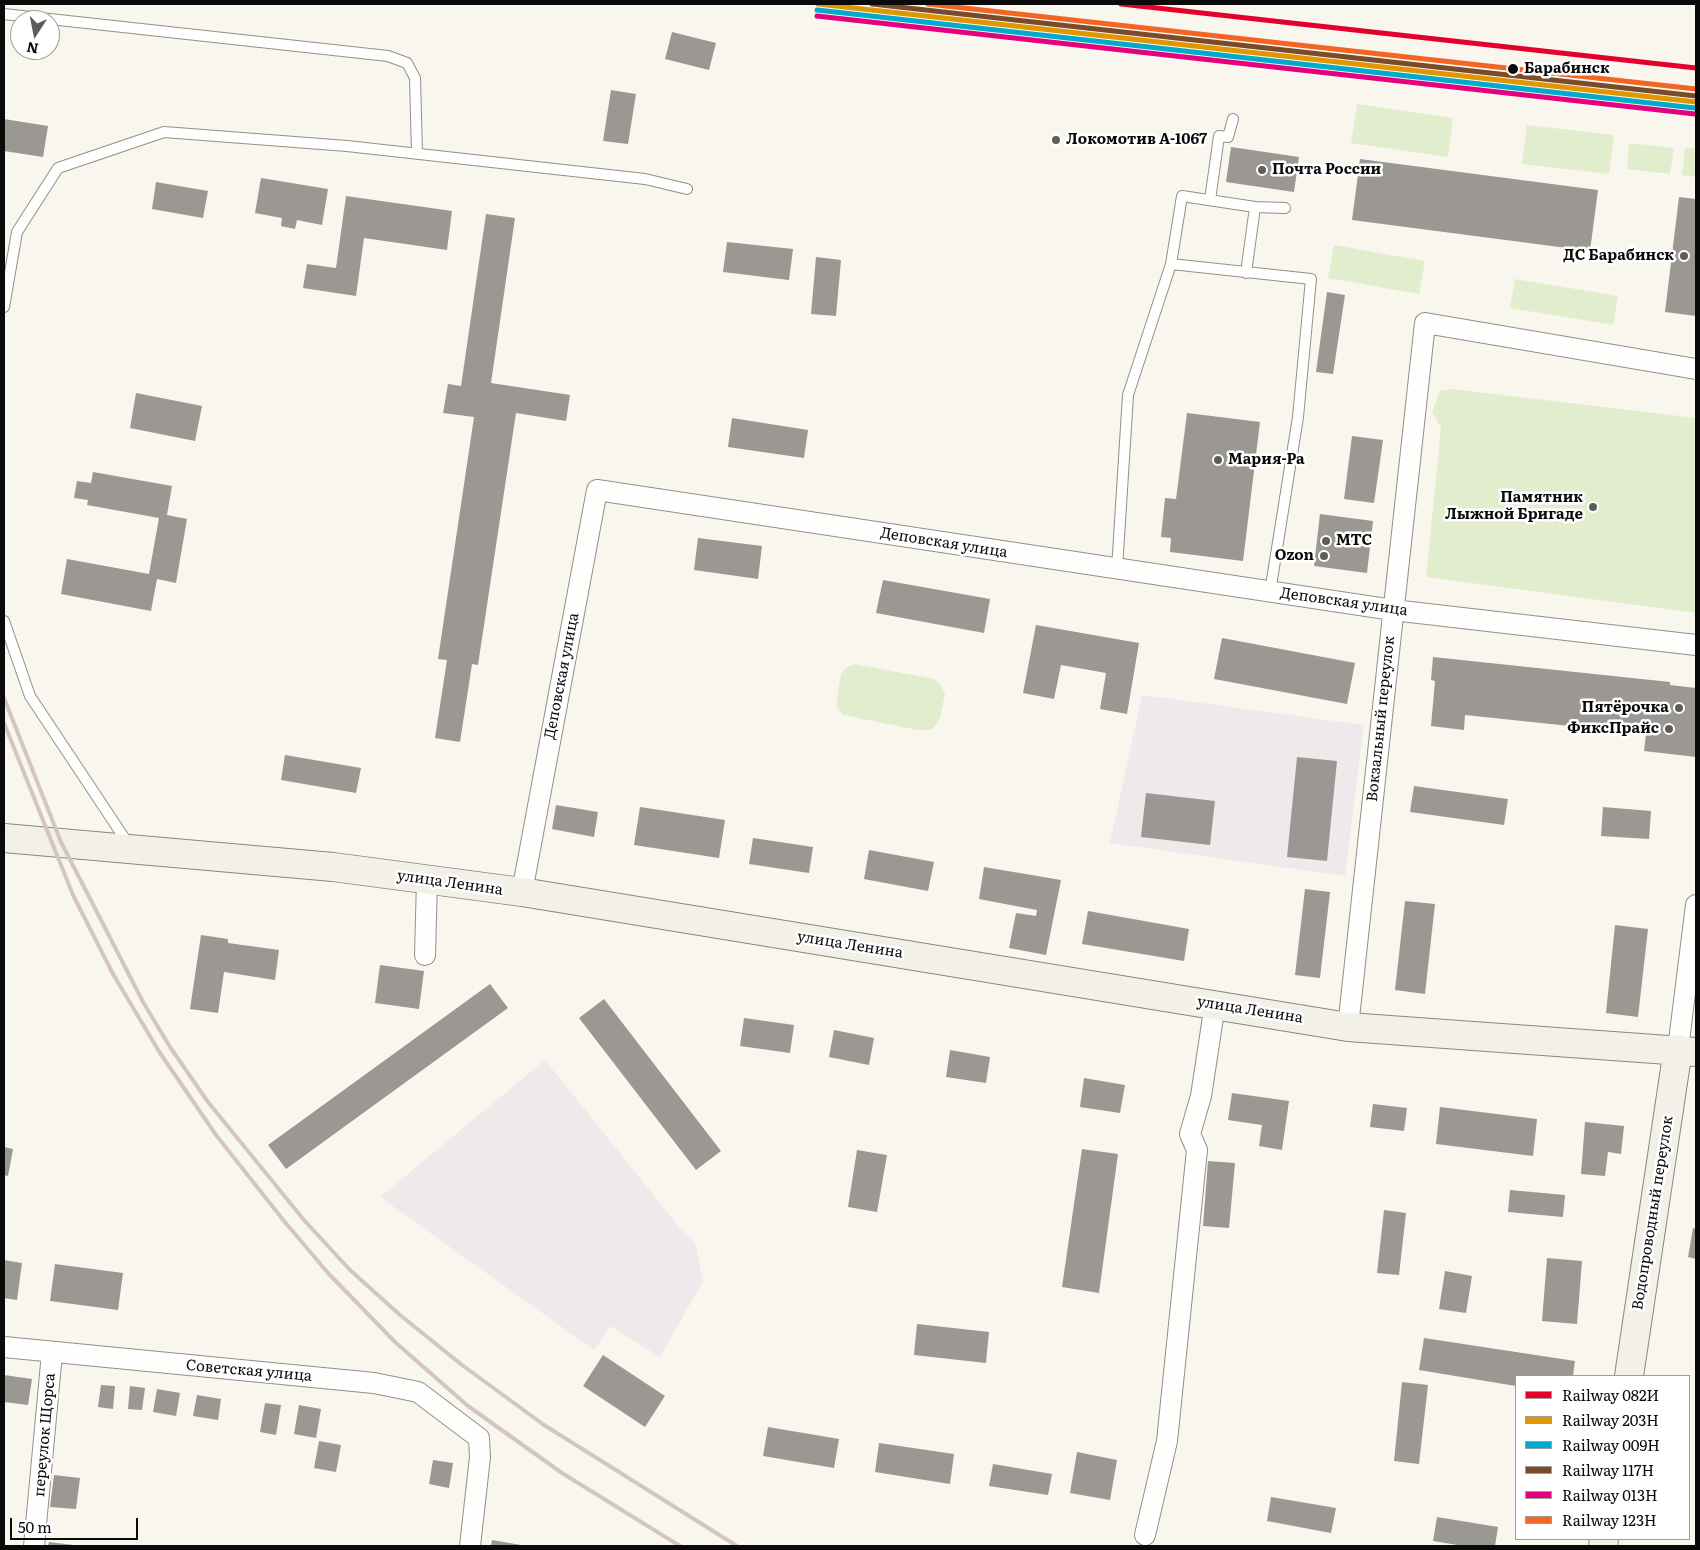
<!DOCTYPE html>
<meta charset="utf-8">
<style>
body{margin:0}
#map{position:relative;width:1700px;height:1550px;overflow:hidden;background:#f9f6ed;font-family:Literata,serif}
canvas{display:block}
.frame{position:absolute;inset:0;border:5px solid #0a0a0a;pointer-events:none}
.legend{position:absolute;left:1515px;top:1375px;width:175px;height:165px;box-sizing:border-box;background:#fff;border:1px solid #9d9d9d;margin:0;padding:6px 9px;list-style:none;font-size:15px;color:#0a0a0a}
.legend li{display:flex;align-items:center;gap:10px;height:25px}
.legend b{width:25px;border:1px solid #9d9d9d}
.north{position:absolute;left:10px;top:10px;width:50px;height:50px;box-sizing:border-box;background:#fff;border:1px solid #9d9d9d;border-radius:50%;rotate:191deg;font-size:14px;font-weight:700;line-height:20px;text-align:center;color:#0a0a0a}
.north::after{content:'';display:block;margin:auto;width:18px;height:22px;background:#5e5d59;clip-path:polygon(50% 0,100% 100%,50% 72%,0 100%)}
.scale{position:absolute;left:10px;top:1518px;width:128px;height:22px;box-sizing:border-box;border:2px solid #0a0a0a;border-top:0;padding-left:6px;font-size:15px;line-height:18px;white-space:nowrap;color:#0a0a0a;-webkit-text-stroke:4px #fff;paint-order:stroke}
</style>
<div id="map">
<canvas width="1700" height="1550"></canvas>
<div class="frame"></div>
<ul class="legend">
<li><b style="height:6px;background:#e4002b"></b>Railway 082И</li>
<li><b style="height:6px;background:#df9601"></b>Railway 203Н</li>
<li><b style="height:6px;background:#00a9ce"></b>Railway 009Н</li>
<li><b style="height:6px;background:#7a4b2a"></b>Railway 117Н</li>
<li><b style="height:6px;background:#e5007d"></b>Railway 013Н</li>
<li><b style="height:6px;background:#f26522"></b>Railway 123Н</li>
</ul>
<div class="north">N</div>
<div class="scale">50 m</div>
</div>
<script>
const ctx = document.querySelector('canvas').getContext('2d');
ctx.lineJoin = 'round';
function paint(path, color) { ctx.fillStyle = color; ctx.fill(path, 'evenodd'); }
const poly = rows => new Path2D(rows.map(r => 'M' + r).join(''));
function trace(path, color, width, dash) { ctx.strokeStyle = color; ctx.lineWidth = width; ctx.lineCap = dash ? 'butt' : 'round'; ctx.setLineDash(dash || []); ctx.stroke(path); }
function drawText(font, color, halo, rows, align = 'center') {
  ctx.font = font + ' Literata,serif'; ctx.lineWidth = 5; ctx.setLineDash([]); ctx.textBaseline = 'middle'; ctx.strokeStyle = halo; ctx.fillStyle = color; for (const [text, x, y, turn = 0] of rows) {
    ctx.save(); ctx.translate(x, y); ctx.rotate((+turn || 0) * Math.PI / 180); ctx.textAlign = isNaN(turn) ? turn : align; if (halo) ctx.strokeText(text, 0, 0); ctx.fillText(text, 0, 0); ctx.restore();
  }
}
const industrial = poly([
 [1142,695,1364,725,1345,876,1110,843],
 [545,1060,680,1228,695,1242,703,1281,660,1357,610,1326,594,1350,380,1197]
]);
const green = poly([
 [1357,104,1453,118,1448,157,1351,143],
 [1527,125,1614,135,1609,174,1522,164],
 [1629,143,1674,148,1670,174,1627,169],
 [1685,147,1696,149,1696,177,1682,175],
 [1334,245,1425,261,1419,294,1328,278],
 [1515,279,1618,296,1613,325,1510,308],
 [1452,389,1696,418,1696,613,1426,577,1441,428,1432,412,1440,391],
 [854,664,935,679,940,684,945,694,940,718,936,725,931,730,918,730,843,715,836,706,841,674,844,669]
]);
const building = poly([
 [672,32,716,43,709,70,665,59],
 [611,90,636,94,628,144,603,141],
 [4,119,48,126,43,157,4,151],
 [1231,147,1299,157,1294,192,1226,182],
 [1360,159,1598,190,1590,251,1352,220],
 [261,178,328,189,322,225,297,220,295,229,281,226,282,218,255,213],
 [156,182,208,191,203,218,152,209],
 [346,196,452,211,447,250,364,238,356,296,303,288,307,264,336,268],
 [1679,197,1696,199,1696,316,1665,312],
 [486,214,515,218,491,383,570,395,566,421,516,413,478,665,472,664,460,742,435,738,447,660,438,659,474,417,443,413,448,384,461,386],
 [727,242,793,249,789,280,723,272],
 [816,257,841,260,836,316,811,314],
 [1327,292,1345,295,1333,374,1316,372],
 [136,393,202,406,195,441,130,428],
 [1187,413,1260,422,1243,561,1170,552,1171,538,1161,537,1165,498,1176,499],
 [732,418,808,430,804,458,728,447],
 [1352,436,1383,440,1374,503,1344,499],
 [93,472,172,486,167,515,187,519,176,583,157,579,151,611,61,594,67,559,149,574,159,518,87,505,88,500,74,498,77,481,91,483],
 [1320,514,1373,521,1367,573,1314,566],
 [698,538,762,546,758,579,694,570],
 [883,580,990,599,984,633,876,613],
 [1036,625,1139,643,1127,714,1100,709,1106,673,1061,665,1054,699,1023,693],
 [1222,638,1355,663,1347,704,1214,679],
 [1433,657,1670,682,1670,685,1696,688,1696,757,1644,751,1646,734,1465,715,1464,730,1431,726,1435,681,1431,680],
 [285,755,361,768,356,793,281,780],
 [1297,757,1337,761,1327,861,1287,857],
 [1414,786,1508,799,1504,825,1410,812],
 [1146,793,1215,801,1210,845,1141,837],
 [556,805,598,812,594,837,552,829],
 [640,807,725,820,719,858,634,845],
 [1603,807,1651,811,1649,839,1601,836],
 [753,838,813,847,809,873,749,864],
 [869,850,934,862,928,891,864,879],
 [984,867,1061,880,1046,955,1009,948,1016,913,1036,916,1037,910,979,899],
 [1305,889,1330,892,1320,978,1295,975],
 [1405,901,1435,904,1425,994,1395,990],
 [1088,911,1189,929,1184,961,1082,944],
 [1615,925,1648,929,1638,1017,1606,1013],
 [201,935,228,939,228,943,279,950,275,980,224,972,218,1013,190,1009],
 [380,965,424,971,419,1009,375,1003],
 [490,984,508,1008,286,1169,268,1145],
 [604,999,721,1151,696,1170,579,1018],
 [744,1018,794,1025,790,1053,740,1046],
 [834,1030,874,1038,869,1065,829,1057],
 [950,1050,990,1057,986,1083,946,1077],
 [1084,1078,1125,1085,1120,1113,1080,1107],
 [1232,1093,1289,1101,1282,1150,1259,1146,1262,1125,1228,1120],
 [1373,1104,1407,1108,1404,1131,1370,1127],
 [1440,1107,1537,1119,1533,1156,1436,1144],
 [1585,1122,1624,1126,1621,1154,1608,1152,1605,1176,1581,1174],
 [4,1147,13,1149,8,1176,4,1175],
 [1082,1149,1118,1154,1099,1293,1062,1287],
 [857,1150,887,1155,877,1212,848,1207],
 [1208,1161,1235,1163,1229,1228,1203,1226],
 [1510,1190,1565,1195,1563,1217,1508,1212],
 [1384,1210,1406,1213,1399,1275,1377,1273],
 [1693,1228,1696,1229,1696,1259,1688,1257],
 [1547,1258,1582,1261,1577,1324,1542,1321],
 [4,1260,22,1263,17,1300,4,1298],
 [55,1264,123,1273,118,1310,50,1301],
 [1445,1271,1472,1276,1466,1313,1439,1309],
 [917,1324,989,1332,986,1363,914,1355],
 [1424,1338,1575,1361,1573,1376,1516,1376,1516,1386,1419,1370],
 [603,1355,665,1396,645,1427,583,1386],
 [4,1375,32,1379,28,1405,4,1402],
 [1402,1382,1428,1385,1419,1464,1394,1461],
 [101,1385,115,1386,113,1409,98,1407],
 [130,1386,145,1388,142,1410,128,1409],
 [157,1389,180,1393,176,1416,153,1412],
 [197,1395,221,1399,218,1420,193,1416],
 [265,1403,281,1405,276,1435,260,1432],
 [299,1405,321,1409,316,1438,294,1434],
 [768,1427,839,1439,834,1468,763,1456],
 [319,1441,341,1445,336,1472,314,1468],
 [879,1443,954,1454,950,1484,875,1472],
 [1077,1452,1117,1460,1110,1500,1070,1493],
 [433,1460,453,1463,449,1488,429,1484],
 [993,1464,1052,1474,1048,1495,989,1486],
 [54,1475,80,1478,76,1509,50,1507],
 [1271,1497,1336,1508,1331,1533,1267,1521],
 [1437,1517,1498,1527,1495,1546,1463,1546,1433,1541],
 [492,1540,521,1545,521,1546,491,1546],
 [49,1542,74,1545,74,1546,48,1546]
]);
const lane = poly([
 [4,14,388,56,407,63,415,78,417,153],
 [1210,200,1219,136,1228,137,1233,119],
 [1171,264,1182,196,1255,207,1285,208],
 [1246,273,1255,207],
 [4,307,17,232,58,168,164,132,347,146,645,179,687,189],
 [1117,569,1128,395,1171,264,1311,279,1298,417,1270,592],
 [4,621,30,696,129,845]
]);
const street = poly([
 [522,892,597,490,1393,610,1696,645],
 [425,955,427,880],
 [1348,1027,1425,323,1696,369],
 [1678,1049,1696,905],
 [4,1347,374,1383,418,1392,479,1438,480,1457,470,1546],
 [1145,1535,1167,1441,1197,1150,1190,1134,1201,1096,1215,1004],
 [34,1546,52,1353]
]);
const secondary = poly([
 [4,838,333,867,522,892,1348,1027,1696,1052],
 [1629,1376,1678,1049],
 [1603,1546,1604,1539]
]);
const rail = poly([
 [4,698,61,842,143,1002,170,1047,208,1102,304,1220,350,1270,400,1315,462,1365,544,1425,737,1546],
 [4,723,73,895,113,974,160,1053,216,1135,284,1221,328,1273,395,1342,468,1406,562,1473,680,1546]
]);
const rail1 = poly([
 [1121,4,1696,68]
]);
const rail2 = poly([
 [818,4,1696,102]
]);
const rail3 = poly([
 [817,10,1695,108]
]);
const rail4 = poly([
 [872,4,1696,96]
]);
const rail5 = poly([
 [817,16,1695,114]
]);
const rail6 = poly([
 [928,4,1696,89]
]);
const markers = [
 [1513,69,6,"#0a0a0a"],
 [1056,140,5,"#5e5d59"],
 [1262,170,5,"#5e5d59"],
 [1684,256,5,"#5e5d59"],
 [1218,460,5,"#5e5d59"],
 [1593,507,5,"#5e5d59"],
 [1326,541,5,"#5e5d59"],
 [1324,556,5,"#5e5d59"],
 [1679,708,5,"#5e5d59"],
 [1669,729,5,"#5e5d59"]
];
const stopNames = [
 ["Барабинск",1524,69]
];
const poiNames = [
 ["Локомотив А-1067",1066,140,"left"],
 ["Почта России",1272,170,"left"],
 ["ДС Барабинск",1674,256],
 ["Мария-Ра",1228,460,"left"],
 ["Памятник",1583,498],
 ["Лыжной Бригаде",1583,515],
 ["МТС",1336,541,"left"],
 ["Ozon",1314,556],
 ["Пятёрочка",1669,708],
 ["ФиксПрайс",1659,729]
];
const streetNames = [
 ["Деповская улица",944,543,9],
 ["Деповская улица",1344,602,8],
 ["Деповская улица",562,676,-79],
 ["Вокзальный переулок",1381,719,-84],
 ["улица Ленина",450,883,8],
 ["улица Ленина",850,945,9],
 ["улица Ленина",1250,1010,9],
 ["Водопроводный переулок",1653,1213,-81],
 ["Советская улица",249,1371,5],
 ["переулок Щорса",45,1435,-85]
];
paint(industrial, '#efe9eb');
paint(green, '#e2edce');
paint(building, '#9b9894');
trace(lane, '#92908c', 12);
trace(street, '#92908c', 22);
trace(secondary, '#888783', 30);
trace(lane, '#fefefc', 10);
trace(street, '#fefefc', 20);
trace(secondary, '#f3f1e7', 28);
trace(rail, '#d4c5c4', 4);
trace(rail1, '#e4002b', 5);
trace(rail2, '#df9601', 5);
trace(rail3, '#00a9ce', 5);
trace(rail4, '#7a4b2a', 5);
trace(rail5, '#e5007d', 5);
trace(rail6, '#f26522', 5);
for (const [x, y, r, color] of markers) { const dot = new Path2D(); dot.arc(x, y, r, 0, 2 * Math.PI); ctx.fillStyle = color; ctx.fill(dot); trace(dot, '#fff', 2); }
drawText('bold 15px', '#0a0a0a', '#fff', stopNames, 'left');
drawText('bold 15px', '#0a0a0a', '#fff', poiNames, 'right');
drawText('15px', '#0a0a0a', '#fff', streetNames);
</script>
